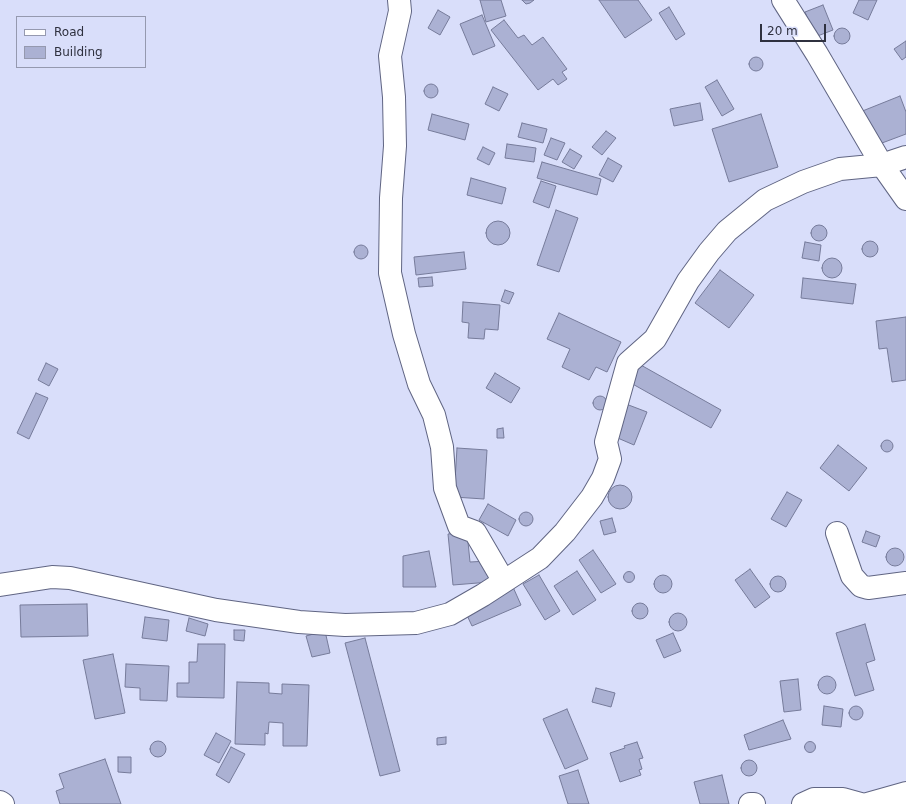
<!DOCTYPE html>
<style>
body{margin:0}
#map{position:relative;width:906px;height:804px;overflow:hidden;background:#d9defa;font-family:"DejaVu Sans",sans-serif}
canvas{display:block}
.legend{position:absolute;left:16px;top:16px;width:130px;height:52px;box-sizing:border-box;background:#d9defa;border:1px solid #9599af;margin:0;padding:5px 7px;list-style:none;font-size:12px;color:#2f313f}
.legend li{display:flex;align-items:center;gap:8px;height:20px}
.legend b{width:20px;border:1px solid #9599af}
.scale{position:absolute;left:760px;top:24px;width:66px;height:18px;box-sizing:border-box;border:2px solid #2f313f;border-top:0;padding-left:5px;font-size:12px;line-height:14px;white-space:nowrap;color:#2f313f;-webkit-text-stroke:3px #d9defa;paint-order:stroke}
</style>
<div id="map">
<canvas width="906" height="804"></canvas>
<ul class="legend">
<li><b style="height:5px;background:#fff"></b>Road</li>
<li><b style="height:11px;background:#abb1d3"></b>Building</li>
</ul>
<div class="scale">20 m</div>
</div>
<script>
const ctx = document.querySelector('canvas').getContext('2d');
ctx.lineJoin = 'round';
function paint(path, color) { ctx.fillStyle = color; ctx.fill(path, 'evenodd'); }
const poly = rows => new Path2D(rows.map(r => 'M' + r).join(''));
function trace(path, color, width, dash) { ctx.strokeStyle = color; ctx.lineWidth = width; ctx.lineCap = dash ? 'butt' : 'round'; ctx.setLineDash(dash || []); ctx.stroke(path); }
const building = poly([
 [480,0,501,0,506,16,486,22,480,0],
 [522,0,534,0,530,3,526,4,522,0],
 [599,0,638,0,652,20,625,38,599,0],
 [859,0,877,0,868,20,853,13,859,0],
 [823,5,833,30,815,37,805,12,823,5],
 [669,7,685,34,676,40,659,13,669,7],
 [438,10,450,17,440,35,428,28,438,10],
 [482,15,495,46,473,55,460,24,482,15],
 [504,20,518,38,524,35,532,45,543,37,567,69,562,72,567,79,558,85,553,79,538,90,491,30,504,20],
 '834 36a8 8 0 1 1 16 0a8 8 0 1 1-16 0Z',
 [906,41,906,57,902,60,894,49,906,41],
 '749 64a7 7 0 1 1 14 0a7 7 0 1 1-14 0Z',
 [717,80,734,109,722,116,705,87,717,80],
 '424 91a7 7 0 1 1 14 0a7 7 0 1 1-14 0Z',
 [493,87,508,94,499,111,485,104,493,87],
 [900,96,906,112,906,134,874,146,860,112,900,96],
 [700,103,703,120,674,126,670,109,700,103],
 [432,114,469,124,465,140,428,130,432,114],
 [761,114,778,167,729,182,712,129,761,114],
 [522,123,547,129,543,143,518,137,522,123],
 [606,131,616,138,602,155,592,147,606,131],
 [551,138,565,143,557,160,544,155,551,138],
 [507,144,536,148,534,162,505,158,507,144],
 [483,147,495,153,489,165,477,159,483,147],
 [570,149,582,156,574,169,562,162,570,149],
 [608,158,622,166,613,182,599,175,608,158],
 [542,162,601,179,597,195,537,178,542,162],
 [471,178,506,188,502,204,467,195,471,178],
 [541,181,556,186,549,208,533,202,541,181],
 [556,210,578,218,559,272,537,265,556,210],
 '486 233a12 12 0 1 1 24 0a12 12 0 1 1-24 0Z',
 '811 233a8 8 0 1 1 16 0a8 8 0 1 1-16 0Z',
 '862 249a8 8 0 1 1 16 0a8 8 0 1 1-16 0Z',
 [805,242,821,245,819,261,802,258,805,242],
 '354 252a7 7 0 1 1 14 0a7 7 0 1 1-14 0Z',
 [464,252,466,269,416,275,414,257,464,252],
 '822 268a10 10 0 1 1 20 0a10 10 0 1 1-20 0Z',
 [720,270,754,295,729,328,695,303,720,270],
 [432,277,433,286,419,287,418,278,432,277],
 [803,278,856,284,853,304,801,298,803,278],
 [505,290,514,293,509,304,501,301,505,290],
 [463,302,500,305,498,330,485,329,484,339,468,338,469,323,462,322,463,302],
 [559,313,621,342,607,372,596,367,589,380,562,367,570,349,547,339,559,313],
 [906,317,906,380,892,382,887,348,879,349,876,321,906,317],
 [46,363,58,369,49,386,38,380,46,363],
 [639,364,721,410,711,428,629,382,639,364],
 [495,373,520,388,511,403,486,388,495,373],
 [36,393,48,398,29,439,17,433,36,393],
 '593 403a7 7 0 1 1 14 0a7 7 0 1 1-14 0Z',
 [626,404,647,412,634,445,613,436,626,404],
 [503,428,504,438,497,438,497,429,503,428],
 '881 446a6 6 0 1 1 12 0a6 6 0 1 1-12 0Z',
 [838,445,867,468,849,491,820,468,838,445],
 [457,448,487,450,484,499,454,497,457,448],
 '608 497a12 12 0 1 1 24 0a12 12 0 1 1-24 0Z',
 [787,492,802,500,786,527,771,519,787,492],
 [488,504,516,520,508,536,479,520,488,504],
 '519 519a7 7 0 1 1 14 0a7 7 0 1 1-14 0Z',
 [612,518,616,532,604,535,600,521,612,518],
 [866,531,880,536,876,547,862,542,866,531],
 [467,532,470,562,488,561,490,582,453,585,448,534,467,532],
 '886 557a9 9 0 1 1 18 0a9 9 0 1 1-18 0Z',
 [593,550,616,584,601,593,579,560,593,550],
 [429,551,436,587,403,587,403,556,429,551],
 [750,569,770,597,755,608,735,580,750,569],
 [577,571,596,600,573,615,554,586,577,571],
 '623.5 577a5.5 5.5 0 1 1 11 0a5.5 5.5 0 1 1-11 0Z',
 [539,575,560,611,545,620,523,584,539,575],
 '654 584a9 9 0 1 1 18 0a9 9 0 1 1-18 0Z',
 '770 584a8 8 0 1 1 16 0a8 8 0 1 1-16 0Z',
 [513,587,521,605,472,626,464,609,513,587],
 '632 611a8 8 0 1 1 16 0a8 8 0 1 1-16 0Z',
 [87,604,88,636,21,637,20,605,87,604],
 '669 622a9 9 0 1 1 18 0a9 9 0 1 1-18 0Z',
 [145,617,169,620,167,641,142,638,145,617],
 [189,618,208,624,205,636,186,631,189,618],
 [865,624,875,660,866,663,874,690,855,696,836,633,865,624],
 [234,630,245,630,244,641,234,640,234,630],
 [325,631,330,653,312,657,306,636,325,631],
 [673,633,681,651,664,658,656,640,673,633],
 [365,638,400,771,380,776,345,643,365,638],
 [198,644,225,644,224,698,177,697,177,683,189,683,189,662,197,662,198,644],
 [113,654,125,713,95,719,83,660,113,654],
 [126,664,169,666,167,701,140,700,140,688,125,687,126,664],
 '818 685a9 9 0 1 1 18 0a9 9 0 1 1-18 0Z',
 [798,679,801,710,784,712,780,681,798,679],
 [237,682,269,683,269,693,282,694,282,684,309,685,307,746,283,746,283,723,269,722,268,734,265,733,265,745,235,744,237,682],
 [596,688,615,693,611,707,592,702,596,688],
 '849 713a7 7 0 1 1 14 0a7 7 0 1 1-14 0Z',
 [824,706,843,709,841,727,822,725,824,706],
 [567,709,588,759,565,769,543,719,567,709],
 [783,720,791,739,749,750,744,735,783,720],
 [216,733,231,741,219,763,204,755,216,733],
 [446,737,446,744,437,745,437,738,446,737],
 '150 749a8 8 0 1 1 16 0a8 8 0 1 1-16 0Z',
 '804.5 747a5.5 5.5 0 1 1 11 0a5.5 5.5 0 1 1-11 0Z',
 [637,742,643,758,639,759,642,769,639,770,641,775,620,782,610,753,625,748,624,746,637,742],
 [231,747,245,754,229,783,216,775,231,747],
 [118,757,131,757,131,773,118,772,118,757],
 [105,759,121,804,60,804,56,791,64,788,59,774,105,759],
 '741 768a8 8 0 1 1 16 0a8 8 0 1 1-16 0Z',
 [578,770,589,804,568,804,559,776,578,770],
 [722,775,729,804,700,804,694,782,722,775]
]);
const minor = poly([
 [399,0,400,11,390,56,394,97,395,146,391,198,390,273,404,334,419,384,434,415,442,447,445,488,459,526,475,532,503,580],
 [783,0,817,54,882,165,906,199],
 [837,533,852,576,861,586,868,588,906,583],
 [0,585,52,577,70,578,216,610,299,622,345,625,416,623,450,614,483,595,540,558,565,532,592,497,603,478,610,459,606,442,628,363,655,339,688,281,709,252,727,231,765,200,803,182,840,169,882,165,906,157],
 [0,802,3,804],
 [750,804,754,804],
 [803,804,814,799,843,799,861,804],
 [867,804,906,793]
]);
paint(building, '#abb1d3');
trace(building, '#767b9a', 1);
trace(minor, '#606583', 24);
trace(minor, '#fff', 22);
</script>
